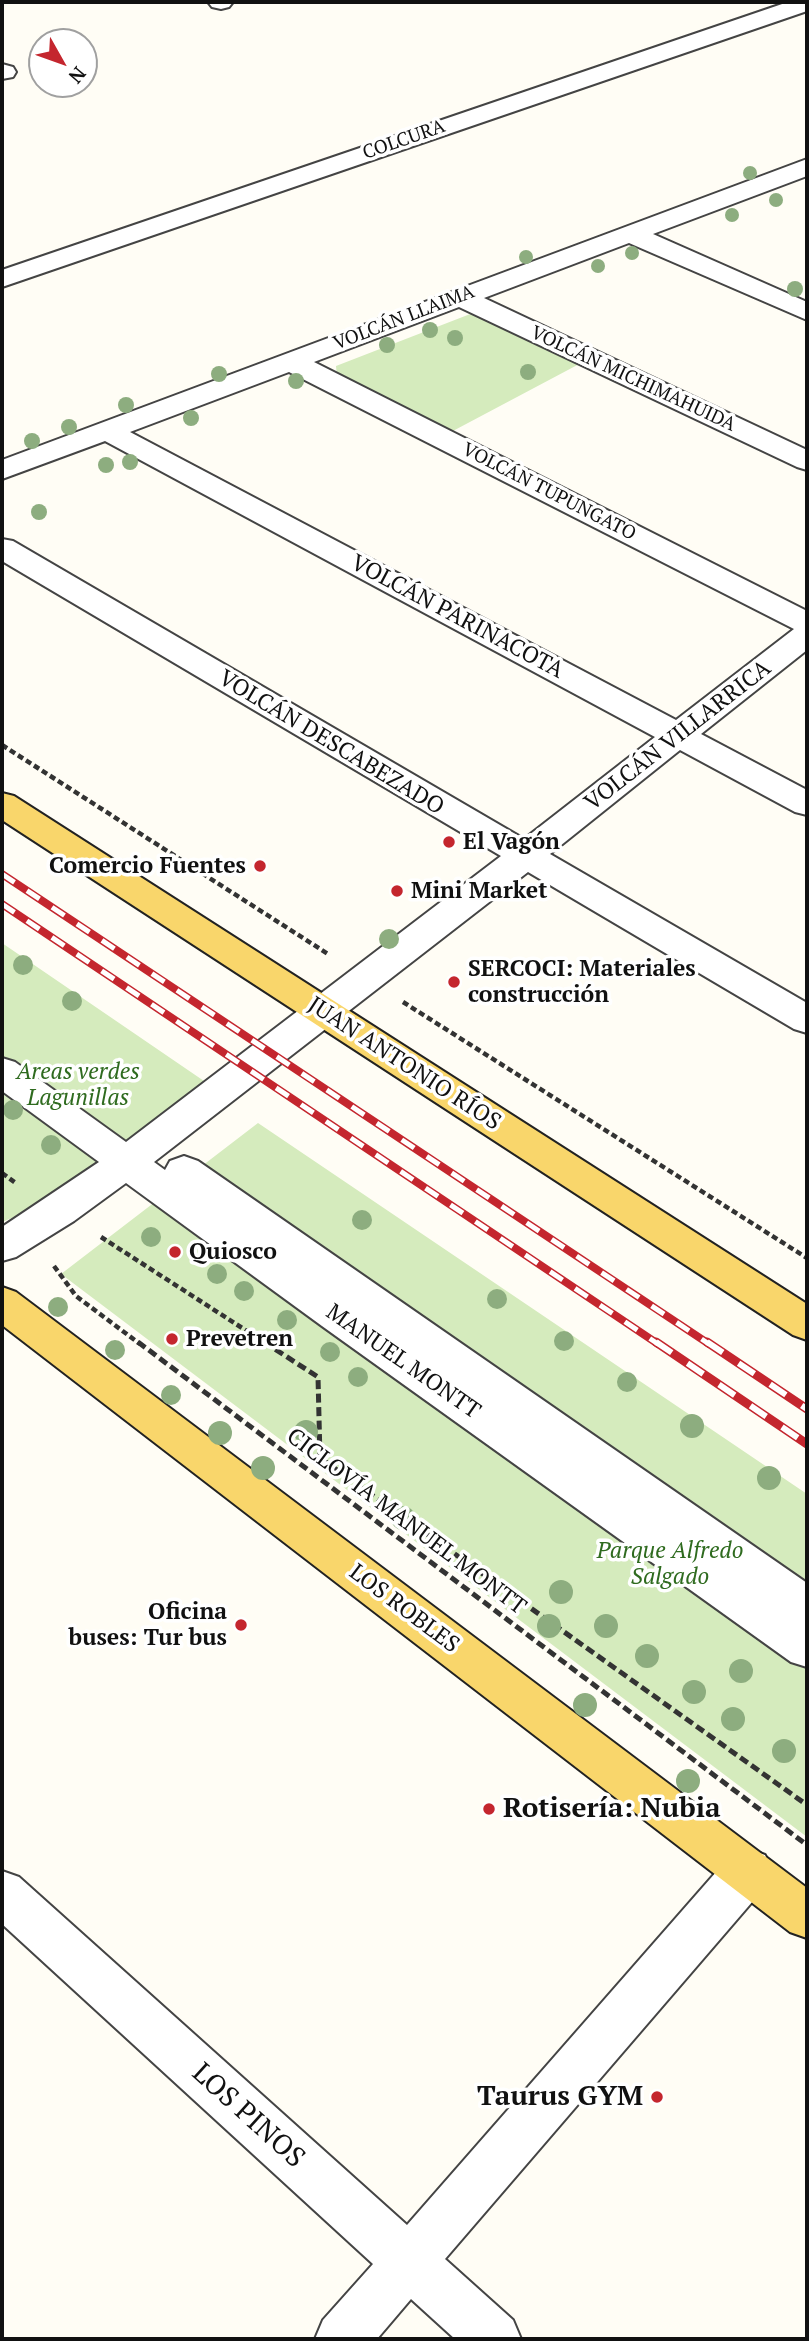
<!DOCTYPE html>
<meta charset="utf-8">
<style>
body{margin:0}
#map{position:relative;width:809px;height:2341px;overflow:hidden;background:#fffdf5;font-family:"PT Serif",serif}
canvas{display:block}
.frame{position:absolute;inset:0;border:4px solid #111;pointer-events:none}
.north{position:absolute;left:28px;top:28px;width:70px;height:70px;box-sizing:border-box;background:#fff;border:2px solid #a0a0a0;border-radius:50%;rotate:130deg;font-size:19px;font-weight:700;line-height:28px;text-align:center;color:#111}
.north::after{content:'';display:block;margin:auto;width:24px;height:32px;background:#c4262e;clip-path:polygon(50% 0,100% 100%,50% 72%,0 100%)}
</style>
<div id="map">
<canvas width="809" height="2341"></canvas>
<div class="frame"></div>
<div class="north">N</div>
</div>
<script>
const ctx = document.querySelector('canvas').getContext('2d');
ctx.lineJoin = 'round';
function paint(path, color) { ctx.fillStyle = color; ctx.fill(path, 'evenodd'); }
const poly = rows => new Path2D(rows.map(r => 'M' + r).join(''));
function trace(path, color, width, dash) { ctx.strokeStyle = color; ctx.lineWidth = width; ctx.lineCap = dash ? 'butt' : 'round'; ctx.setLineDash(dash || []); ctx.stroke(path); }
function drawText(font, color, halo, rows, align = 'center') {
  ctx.font = font + ' "PT Serif",serif'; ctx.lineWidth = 7; ctx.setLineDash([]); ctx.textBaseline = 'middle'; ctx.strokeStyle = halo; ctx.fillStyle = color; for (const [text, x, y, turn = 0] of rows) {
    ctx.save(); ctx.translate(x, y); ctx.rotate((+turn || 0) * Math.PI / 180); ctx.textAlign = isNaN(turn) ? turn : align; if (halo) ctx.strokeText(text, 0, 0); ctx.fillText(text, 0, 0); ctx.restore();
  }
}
const green = poly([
 [478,311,583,362,451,432,337,377,336,366],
 [2,943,204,1081,46,1204,2,1222],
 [258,1123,807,1494,807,1837,61,1274]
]);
const pathFar1 = poly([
 [2,745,328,954],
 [403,1002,807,1258],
 [2,1173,17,1184],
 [101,1237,267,1344],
 [54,1266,76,1296,140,1344]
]);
const path = poly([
 [138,1342,807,1845],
 [264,1342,318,1377,320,1458,807,1805]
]);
const minor = poly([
 [208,2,233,2,229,7,221,9,212,7,208,2],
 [788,2,807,2,807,11,2,287,2,270,788,2],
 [2,64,13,67,16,72,13,77,2,79,2,64],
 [807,159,807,176,653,234,807,302,807,320,629,243,484,298,807,450,807,470,797,467,459,307,314,362,807,611,807,650,701,734,807,790,807,815,795,812,680,750,550,854,807,1003,807,1033,794,1029,528,872,154,1162,165,1170,170,1161,184,1156,198,1161,807,1583,807,1667,791,1662,322,1326,126,1183,74,1221,16,1257,2,1261,2,1227,99,1162,2,1091,2,1058,15,1062,126,1142,501,856,2,561,2,539,13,541,524,839,655,737,105,441,2,479,2,460,807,159],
 [289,372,794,629,676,720,130,432,289,372],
 [748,1849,765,1855,772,1871,765,1887,445,2259,513,2320,521,2339,455,2339,411,2299,377,2339,315,2339,323,2320,373,2264,2,1924,2,1871,19,1877,407,2225,731,1855,748,1849]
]);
const major = poly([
 [2,793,14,796,807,1304,807,1340,793,1335,2,820,2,793],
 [2,1287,16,1292,807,1888,807,1938,790,1932,2,1325,2,1287]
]);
const railFar1 = poly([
 [2,874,709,1344],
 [2,904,658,1344]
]);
const rail = poly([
 [656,1342,807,1444],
 [707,1342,807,1409]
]);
const trees = [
 [750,173,7],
 [776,200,7],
 [732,215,7],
 [632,253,7],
 [526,257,7],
 [598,266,7],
 [795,289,8],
 [430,330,8],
 [455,338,8],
 [387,345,8],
 [528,372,8],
 [219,374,8],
 [296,381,8],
 [126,405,8],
 [191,418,8],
 [69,427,8],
 [32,441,8],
 [130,462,8],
 [106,465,8],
 [39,512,8],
 [389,939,10],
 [23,965,10],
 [72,1001,10],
 [13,1110,10],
 [51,1145,10],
 [362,1220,10],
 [151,1237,10],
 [217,1274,10],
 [244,1291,10],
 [497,1299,10],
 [58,1307,10],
 [287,1320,10],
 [564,1341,10],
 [115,1350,10],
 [330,1352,10],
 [358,1377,10],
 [627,1382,10],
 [171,1395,10],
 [692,1426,12],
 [306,1432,12],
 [220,1433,12],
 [263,1468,12],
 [769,1478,12],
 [403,1518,12],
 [561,1592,12],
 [549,1626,12],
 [606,1626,12],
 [647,1656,12],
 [741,1671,12],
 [694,1692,12],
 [585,1705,12],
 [733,1719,12],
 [784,1751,12],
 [688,1781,12]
];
const markers = [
 [449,842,7,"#c4262e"],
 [260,866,7,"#c4262e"],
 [397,891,7,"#c4262e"],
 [454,982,7,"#c4262e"],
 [175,1252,7,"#c4262e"],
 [172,1339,7,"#c4262e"],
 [241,1625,7,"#c4262e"],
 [489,1809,7,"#c4262e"],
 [657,2097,7,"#c4262e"]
];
const farStreetnames = [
 ["COLCURA",404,140,-19],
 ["VOLCÁN LLAIMA",404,318,-21],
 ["VOLCÁN MICHIMAHUIDA",633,379,25],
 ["VOLCÁN TUPUNGATO",549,492,27]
];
const streetNames = [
 ["VOLCÁN PARINACOTA",457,617,28],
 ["VOLCÁN VILLARRICA",678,736,-38],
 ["VOLCÁN DESCABEZADO",331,743,31],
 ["JUAN ANTONIO RÍOS",404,1064,33],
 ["MANUEL MONTT",403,1362,35],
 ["CICLOVÍA MANUEL MONTT",406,1522,37],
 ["LOS ROBLES",404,1609,37]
];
const poiNames = [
 ["El Vagón",463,842],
 ["Comercio Fuentes",246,866,"right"],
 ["Mini Market",411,891],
 ["SERCOCI: Materiales",468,969],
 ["construcción",468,995],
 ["Quiosco",189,1252],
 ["Prevetren",186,1339],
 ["Oficina",227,1612,"right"],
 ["buses: Tur bus",227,1638,"right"]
];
const parkNames = [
 ["Areas verdes",78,1072],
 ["Lagunillas",78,1098],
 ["Parque Alfredo",670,1551],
 ["Salgado",670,1577]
];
const nearPoinames = [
 ["Rotisería: Nubia",503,1809],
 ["Taurus GYM",643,2097,"right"]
];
const nearStreetnames = [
 ["LOS PINOS",248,2116,42]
];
paint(green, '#d5ebbd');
trace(minor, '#444', 4);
trace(major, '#222', 4);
trace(pathFar1, '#333', 4.5, [6, 3.5]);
trace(path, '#333', 5, [9, 4.5]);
paint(minor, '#fff');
paint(major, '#f9d66b');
trace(railFar1, '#c4262e', 8);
trace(rail, '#c4262e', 9);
trace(railFar1, '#fff', 5, [15]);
trace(rail, '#fff', 6, [19]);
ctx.fillStyle = '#8dad7f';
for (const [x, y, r] of trees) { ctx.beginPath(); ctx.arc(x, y, r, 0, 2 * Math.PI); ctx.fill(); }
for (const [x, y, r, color] of markers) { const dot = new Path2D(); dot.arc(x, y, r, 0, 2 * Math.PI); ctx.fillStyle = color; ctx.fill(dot); trace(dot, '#fff', 2.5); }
drawText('19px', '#111', '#fff', farStreetnames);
drawText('23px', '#111', '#fff', streetNames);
drawText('bold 23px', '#111', '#fff', poiNames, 'left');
drawText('italic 23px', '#2f6b1f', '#fff', parkNames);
drawText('bold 28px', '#111', '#fff', nearPoinames, 'left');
drawText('28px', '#111', '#fff', nearStreetnames);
</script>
